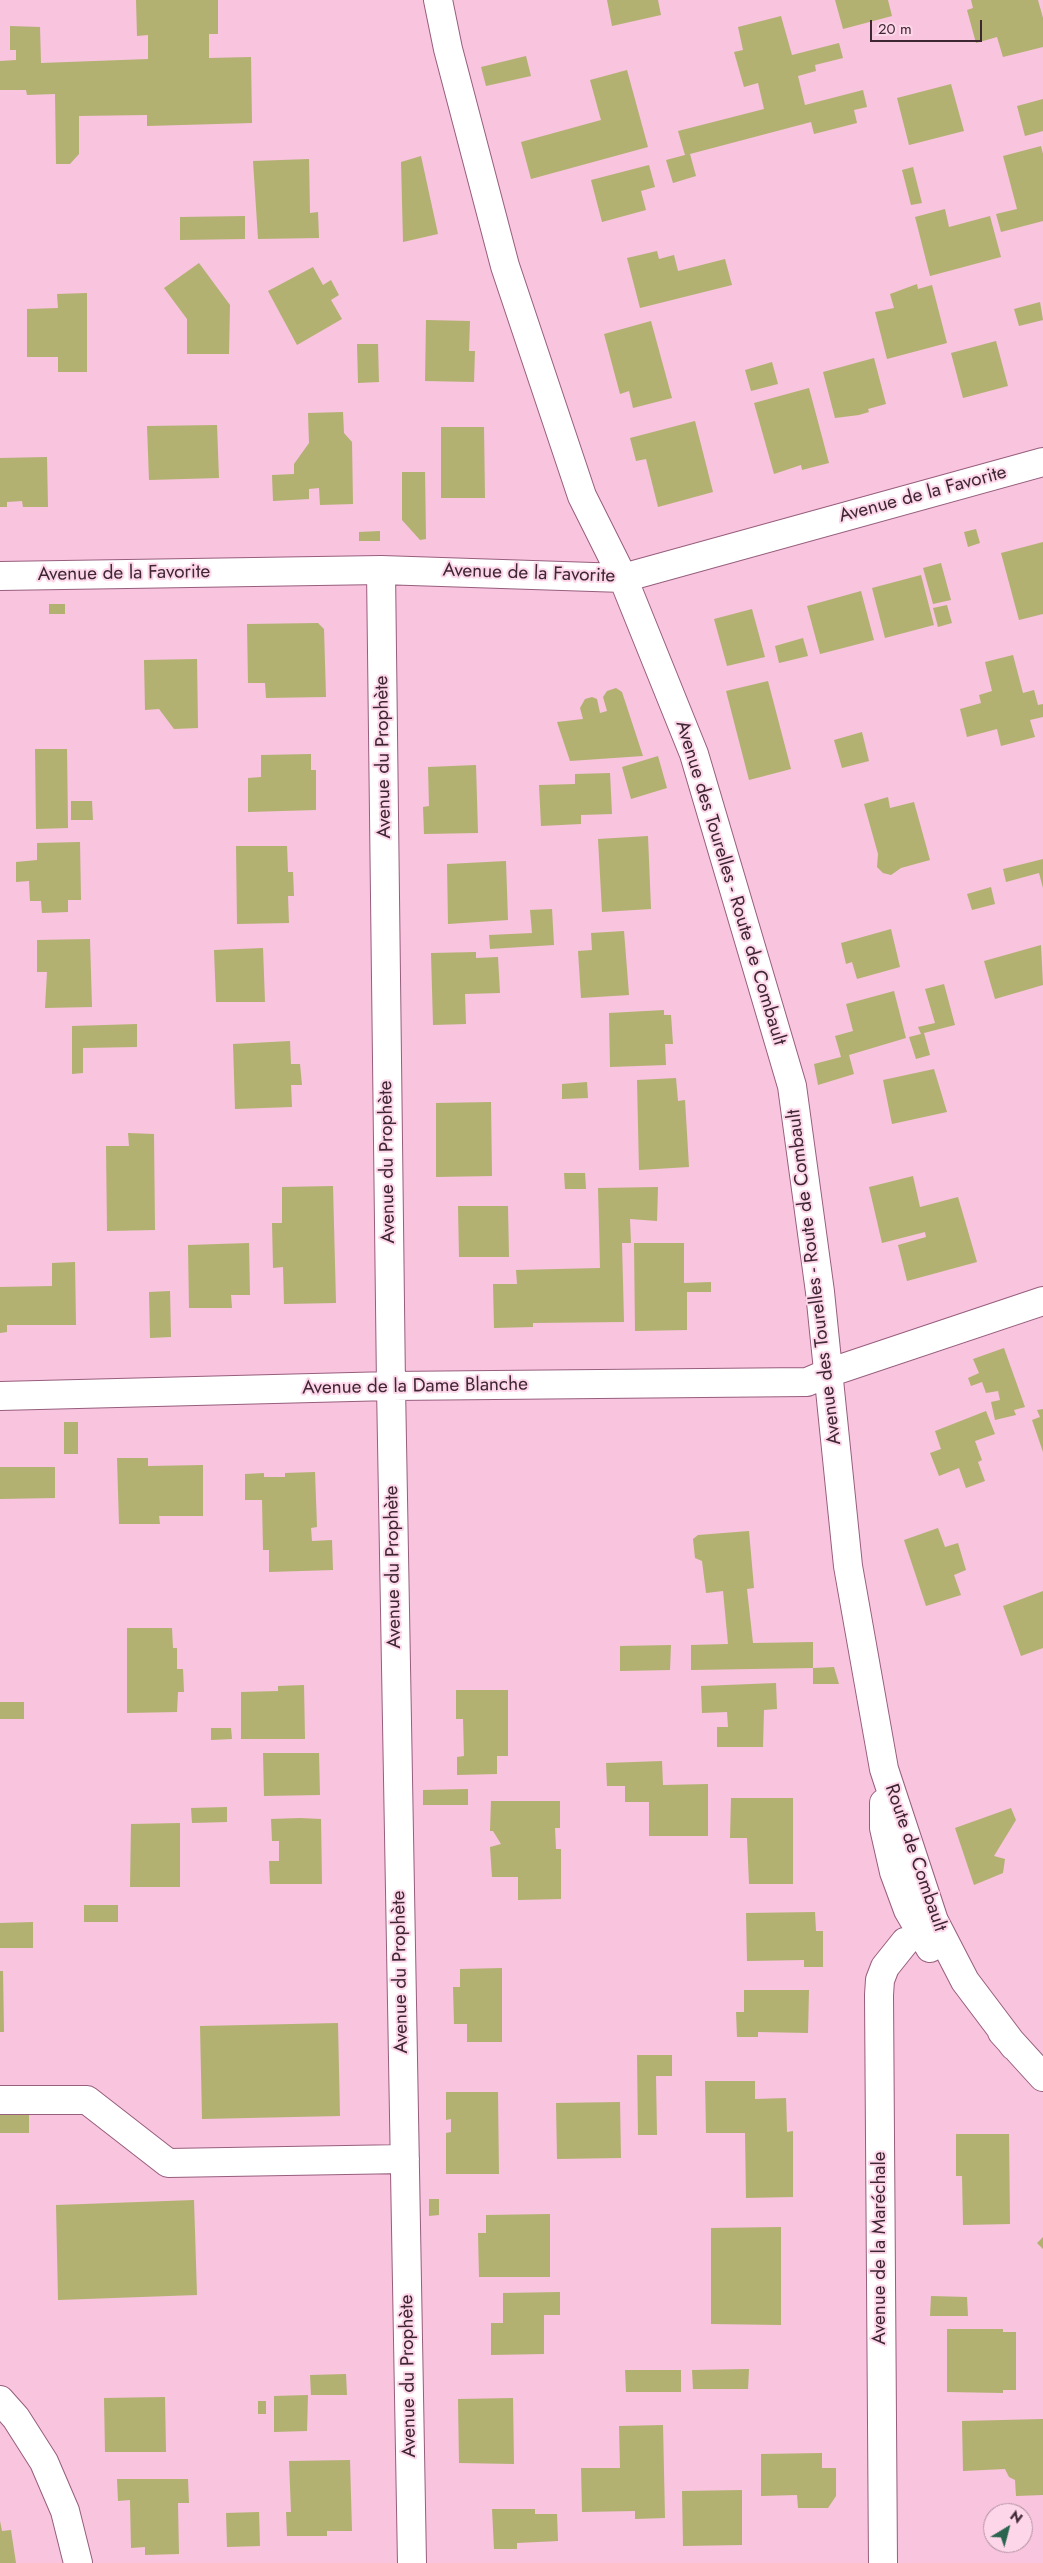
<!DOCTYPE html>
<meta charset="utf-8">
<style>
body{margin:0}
#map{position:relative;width:1043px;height:2563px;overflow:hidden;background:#f8c4de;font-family:Jost,sans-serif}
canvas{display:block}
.north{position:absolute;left:983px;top:2503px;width:50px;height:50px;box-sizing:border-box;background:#fdd6e9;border:1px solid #b190a0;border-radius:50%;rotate:37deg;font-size:14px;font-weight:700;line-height:20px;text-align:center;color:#3e2633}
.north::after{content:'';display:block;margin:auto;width:18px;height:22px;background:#29654f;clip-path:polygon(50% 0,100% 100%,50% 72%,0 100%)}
.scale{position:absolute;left:870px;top:20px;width:112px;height:22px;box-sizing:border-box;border:2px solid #3e2633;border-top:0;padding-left:6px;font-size:15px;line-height:18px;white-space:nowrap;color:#3e2633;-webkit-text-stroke:4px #fdd6e9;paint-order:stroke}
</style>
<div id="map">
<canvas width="1043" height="2563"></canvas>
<div class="north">N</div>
<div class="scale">20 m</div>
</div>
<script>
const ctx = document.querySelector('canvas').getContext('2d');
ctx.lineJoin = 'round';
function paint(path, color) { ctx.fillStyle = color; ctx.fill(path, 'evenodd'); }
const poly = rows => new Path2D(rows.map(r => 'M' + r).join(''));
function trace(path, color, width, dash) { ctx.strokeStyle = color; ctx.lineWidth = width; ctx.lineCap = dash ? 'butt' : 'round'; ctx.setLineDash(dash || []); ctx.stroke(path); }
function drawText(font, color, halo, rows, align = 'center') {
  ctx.font = font + ' Jost,sans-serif'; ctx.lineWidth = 4; ctx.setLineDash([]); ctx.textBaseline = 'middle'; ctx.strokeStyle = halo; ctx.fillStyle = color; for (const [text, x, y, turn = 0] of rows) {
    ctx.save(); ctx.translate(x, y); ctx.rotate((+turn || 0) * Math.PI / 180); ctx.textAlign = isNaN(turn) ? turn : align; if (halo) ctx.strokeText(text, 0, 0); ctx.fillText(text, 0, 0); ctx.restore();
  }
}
const building = poly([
 [136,0,218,0,218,34,209,34,209,58,251,57,252,123,147,126,147,115,79,116,79,154,70,164,56,164,55,94,27,95,26,90,0,90,0,61,16,60,16,50,10,50,10,26,40,27,41,63,148,59,148,35,137,36],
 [607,0,658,0,661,15,612,26],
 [835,0,888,0,892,16,843,29],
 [971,0,1038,0,1043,18,1043,47,1003,57,997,37,976,43,967,10,973,8],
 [781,16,792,55,839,43,843,58,815,65,816,71,798,76,805,105,863,90,867,107,854,110,857,123,814,134,811,122,690,154,696,176,673,183,666,160,685,155,678,131,764,109,758,83,744,87,734,52,743,50,738,27],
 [526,56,531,76,486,86,481,67],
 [627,70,648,147,531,179,521,142,601,120,590,80],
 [951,84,964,131,909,145,897,98],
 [1043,99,1043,131,1025,136,1017,106],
 [1041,146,1043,154,1043,221,1001,232,996,214,1017,209,1003,156],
 [421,156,438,234,403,242,401,162],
 [309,159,310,213,318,212,319,238,258,239,253,161],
 [649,165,655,187,641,191,646,210,602,222,591,180],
 [913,167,922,203,911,205,902,170],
 [945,209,949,227,990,216,1001,257,930,276,915,217],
 [245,216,245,239,180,240,180,217],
 [657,251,659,259,674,255,678,271,725,259,732,285,640,308,627,258],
 [199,263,230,305,229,354,187,354,187,319,164,288],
 [313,267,323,285,331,280,339,295,331,300,342,319,297,345,268,291],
 [917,284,918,289,932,285,947,343,887,359,875,312,894,308,890,294],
 [87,293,87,372,58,372,58,357,27,357,27,309,58,308,57,294],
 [1040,302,1043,320,1019,326,1014,309],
 [426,320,470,321,469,351,475,351,474,382,425,381],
 [651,321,672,398,633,408,629,391,620,394,604,334],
 [996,341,1008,386,963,398,951,353],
 [357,344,378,344,379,382,358,383],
 [874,358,886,404,868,409,869,412,859,415,835,418,823,372],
 [772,362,778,384,751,391,745,370],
 [809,388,829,463,802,470,801,465,774,474,754,403],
 [343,412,344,433,352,442,353,504,320,505,319,488,309,489,309,499,273,501,272,475,294,474,294,464,309,443,308,413],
 [695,421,713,492,658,507,646,459,636,461,630,438],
 [217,425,219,478,149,480,147,426],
 [441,427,484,427,485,498,441,498],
 [47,457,48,507,23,507,22,501,7,502,7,507,0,507,0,458],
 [402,472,425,472,426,539,420,540,402,520],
 [976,529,980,543,968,547,964,532],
 [380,531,380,541,359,541,359,532],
 [1043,542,1043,614,1019,620,1001,553],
 [941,563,951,600,933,604,923,568],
 [921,575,934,625,885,638,872,588],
 [861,591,874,640,820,654,807,606],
 [49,604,65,604,65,614,49,614],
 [947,605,952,623,938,627,933,608],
 [752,609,765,657,727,666,714,619],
 [318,623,324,629,326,697,266,698,265,683,248,683,247,624],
 [803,638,808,656,779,663,775,646],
 [1013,655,1023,693,1034,690,1038,705,1043,704,1043,717,1030,720,1035,737,1001,746,997,729,967,737,960,709,981,703,979,695,992,691,985,662],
 [197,659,198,728,174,729,159,709,145,710,144,660],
 [768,681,791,769,749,780,726,691],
 [616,688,622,692,643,756,570,761,557,722,583,719,580,708,585,699,592,697,597,699,600,713,607,711,603,697,607,691],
 [862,732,869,761,842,768,834,740],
 [35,749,67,749,68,828,36,829],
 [311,754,311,770,316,770,316,810,248,812,248,778,261,777,261,755],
 [658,756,667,788,631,799,622,767],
 [476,765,478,833,424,834,423,807,429,806,428,767],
 [610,773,612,814,581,815,581,824,541,826,539,785,575,784,575,774],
 [888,797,890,808,914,802,930,860,901,868,891,875,883,873,877,867,878,854,864,804],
 [71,801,92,801,93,820,71,820],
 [648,836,651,909,602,912,598,839],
 [80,842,81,900,68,900,68,912,42,913,41,901,30,901,29,881,16,882,16,862,37,860,37,843],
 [236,846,287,846,288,872,293,872,294,896,288,896,289,923,237,924],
 [1043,859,1043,888,1039,873,1006,882,1003,869],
 [506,861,508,920,448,924,447,864],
 [991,887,995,904,972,910,967,894],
 [552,909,554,945,490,949,489,935,532,933,530,910],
 [891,929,900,967,857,979,852,962,846,964,841,943],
 [624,931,629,995,581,998,578,951,592,950,591,933],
 [90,939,92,1007,45,1008,47,972,37,972,37,940],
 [1041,945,1043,985,995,999,984,961],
 [263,948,265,1002,216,1002,214,950],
 [476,952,476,958,498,957,500,993,465,994,466,1024,433,1025,431,953],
 [944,984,955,1025,924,1033,930,1055,916,1059,909,1037,921,1034,918,1027,935,1023,925,989],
 [894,991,906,1038,849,1055,854,1074,818,1085,814,1064,841,1057,835,1036,853,1031,846,1004],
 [664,1010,664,1015,671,1015,673,1044,665,1044,666,1065,610,1067,609,1013],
 [137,1024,137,1047,83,1048,83,1073,72,1074,72,1026],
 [290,1041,291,1064,300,1064,302,1085,291,1085,292,1107,235,1109,233,1044],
 [934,1069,947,1112,892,1124,883,1080],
 [676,1078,678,1101,685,1100,689,1167,639,1170,637,1080],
 [587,1082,588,1098,562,1099,562,1084],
 [491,1102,492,1176,436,1177,436,1103],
 [128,1133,154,1134,155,1230,107,1231,106,1146,129,1146],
 [564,1173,585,1173,586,1189,565,1189],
 [913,1176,920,1207,958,1197,977,1262,907,1281,898,1245,926,1237,925,1232,882,1243,869,1187],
 [333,1186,336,1303,284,1304,283,1267,273,1268,272,1223,282,1223,282,1187],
 [658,1187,657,1221,630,1219,631,1243,622,1243,624,1322,533,1323,533,1327,494,1328,493,1284,517,1284,516,1270,600,1268,598,1188],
 [458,1206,508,1206,509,1257,459,1257],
 [249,1243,250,1295,231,1295,232,1308,189,1308,188,1245],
 [634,1243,684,1243,684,1283,711,1282,711,1292,687,1292,687,1330,635,1331],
 [75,1262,76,1325,7,1325,7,1332,0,1333,0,1287,52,1286,52,1263],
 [170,1291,171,1337,150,1338,149,1292],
 [1004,1348,1025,1407,1014,1410,1016,1415,995,1420,991,1402,1000,1400,998,1391,986,1393,982,1382,971,1386,968,1378,979,1373,973,1359],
 [1043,1409,1043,1452,1032,1420,1040,1417,1037,1410],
 [986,1411,995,1434,975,1441,982,1460,978,1462,985,1481,966,1488,959,1468,939,1476,930,1453,941,1449,935,1431],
 [64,1422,78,1422,78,1454,64,1454],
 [117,1458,148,1458,148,1466,203,1465,203,1516,159,1516,160,1524,119,1524],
 [0,1467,55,1467,55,1498,0,1499],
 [315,1472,317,1527,311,1528,312,1541,332,1540,333,1570,269,1572,269,1550,263,1550,262,1500,245,1500,245,1474,264,1473,264,1477,285,1477,285,1473],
 [938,1528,945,1547,958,1543,966,1570,954,1575,961,1595,926,1606,904,1540],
 [749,1531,754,1588,747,1589,753,1643,813,1642,813,1668,691,1670,691,1645,728,1644,723,1591,706,1593,702,1561,695,1558,693,1539,698,1535],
 [1043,1591,1043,1648,1021,1656,1003,1606],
 [127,1628,172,1628,173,1648,177,1648,177,1669,183,1669,184,1692,178,1692,177,1712,127,1713],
 [671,1645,670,1670,620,1671,620,1646],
 [834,1667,839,1684,813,1684,813,1668],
 [776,1683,777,1709,764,1710,763,1747,717,1747,717,1727,728,1727,727,1712,702,1713,701,1686],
 [304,1685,305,1739,241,1739,241,1692,278,1691,278,1686],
 [456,1690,508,1690,508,1756,497,1756,497,1774,457,1775,457,1757,464,1756,463,1719,456,1719],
 [0,1702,24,1702,24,1719,0,1719],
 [211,1728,231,1728,232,1739,211,1740],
 [263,1753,319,1753,320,1795,264,1796],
 [662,1761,663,1785,708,1784,708,1836,649,1836,649,1802,625,1802,625,1786,607,1786,606,1763],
 [468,1789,468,1805,423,1805,423,1790],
 [731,1798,793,1798,793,1884,749,1884,747,1838,730,1838],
 [491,1801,560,1801,560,1828,555,1828,556,1849,561,1849,561,1899,518,1900,518,1877,492,1877,490,1847,501,1844,493,1831,490,1831],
 [227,1807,227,1822,192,1823,191,1808],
 [1011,1808,1016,1820,994,1856,1005,1859,1003,1873,974,1885,955,1828],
 [300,1818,321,1819,322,1884,270,1884,269,1861,279,1861,279,1841,272,1841,271,1819],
 [180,1823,180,1887,130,1887,131,1824],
 [84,1905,118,1905,118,1922,84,1922],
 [815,1912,816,1931,823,1931,823,1967,804,1967,804,1960,747,1961,746,1913],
 [33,1922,33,1948,0,1948,0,1923],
 [502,1968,502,2042,467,2042,467,2024,454,2024,453,1987,460,1987,460,1969],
 [0,1971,3,1971,4,2032,0,2032],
 [744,1990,809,1990,808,2033,758,2032,758,2037,737,2037,736,2012,744,2012],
 [338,2023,340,2116,202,2119,200,2026],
 [637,2055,672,2055,672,2076,656,2076,657,2135,638,2135],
 [705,2081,755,2081,755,2099,786,2098,787,2132,793,2131,793,2197,746,2198,745,2133,706,2133],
 [446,2092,498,2092,499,2174,446,2174,446,2133,451,2132,451,2119,446,2120],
 [620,2102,621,2158,557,2159,556,2103],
 [0,2110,29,2110,29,2133,0,2133],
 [956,2134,1009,2134,1010,2224,963,2225,962,2176,956,2176],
 [429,2199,439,2199,439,2215,429,2216],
 [194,2200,197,2295,58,2300,56,2205],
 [550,2214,550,2277,479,2277,478,2233,486,2233,486,2215],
 [781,2227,781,2325,711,2324,711,2228],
 [1043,2237,1043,2249,1037,2243],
 [560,2292,560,2315,544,2315,544,2354,491,2355,491,2323,503,2323,503,2293],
 [931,2296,967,2297,968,2316,930,2316],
 [947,2329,1003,2329,1003,2332,1016,2332,1016,2390,1003,2390,1003,2393,947,2392],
 [749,2369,748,2389,693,2389,692,2370],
 [625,2370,681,2370,681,2392,626,2392],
 [346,2374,347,2395,311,2395,310,2375],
 [308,2395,307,2431,274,2432,274,2396],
 [165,2397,166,2452,105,2452,104,2398],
 [513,2398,514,2464,459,2463,458,2399],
 [258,2401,266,2401,266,2414,258,2414],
 [1043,2419,1043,2495,1016,2496,1015,2480,1009,2477,1005,2469,963,2471,962,2421],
 [663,2425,665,2518,635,2519,635,2511,582,2512,581,2468,620,2468,619,2426],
 [822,2453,822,2468,836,2468,836,2496,828,2508,798,2508,797,2495,761,2496,761,2454],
 [350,2460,352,2531,327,2531,327,2536,287,2536,286,2512,291,2512,289,2461],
 [117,2479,188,2479,189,2503,178,2503,179,2554,145,2555,145,2547,131,2548,130,2500,118,2501],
 [742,2490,742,2545,683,2546,682,2491],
 [492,2509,535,2509,535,2514,557,2514,558,2541,517,2543,517,2549,494,2549],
 [259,2512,260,2546,227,2547,226,2513],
 [0,2521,2,2531,11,2530,16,2563,0,2563]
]);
const minor = poly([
 [438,0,448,49,505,266,582,496,623,578,694,754,792,1086,820,1292,848,1566,884,1769,934,1921,965,1981,1014,2046],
 [381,570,391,1386,412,2563],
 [0,576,381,570,623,578,1043,462],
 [0,1396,391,1386,807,1382,828,1373,1043,1301],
 [884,1803,884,1828,894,1872,908,1910,930,1948],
 [1002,2032,1043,2077],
 [0,2100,87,2100,168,2163,405,2159],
 [0,2400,16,2418,44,2462,65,2511,78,2563],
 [883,2563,879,1995,880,1980,885,1967,905,1942]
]);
const streetNames = [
 ["Avenue de la Favorite",923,495,-15],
 ["Avenue de la Favorite",124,574,-1],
 ["Avenue de la Favorite",529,574,2],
 ["Avenue du Prophète",384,757,-91],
 ["Avenue des Tourelles - Route de Combault",730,883,73],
 ["Avenue du Prophète",388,1162,-91],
 ["Avenue des Tourelles - Route de Combault",815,1277,-97],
 ["Avenue de la Dame Blanche",415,1387,-1],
 ["Avenue du Prophète",394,1567,-91],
 ["Route de Combault",915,1858,71],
 ["Avenue du Prophète",401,1972,-91],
 ["Avenue de la Maréchale",880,2248,-90],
 ["Avenue du Prophète",409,2376,-91]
];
paint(building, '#b2b171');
trace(minor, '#975e7d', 30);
trace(minor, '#fff', 28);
drawText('19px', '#3e2633', '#fdd6e9', streetNames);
</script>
